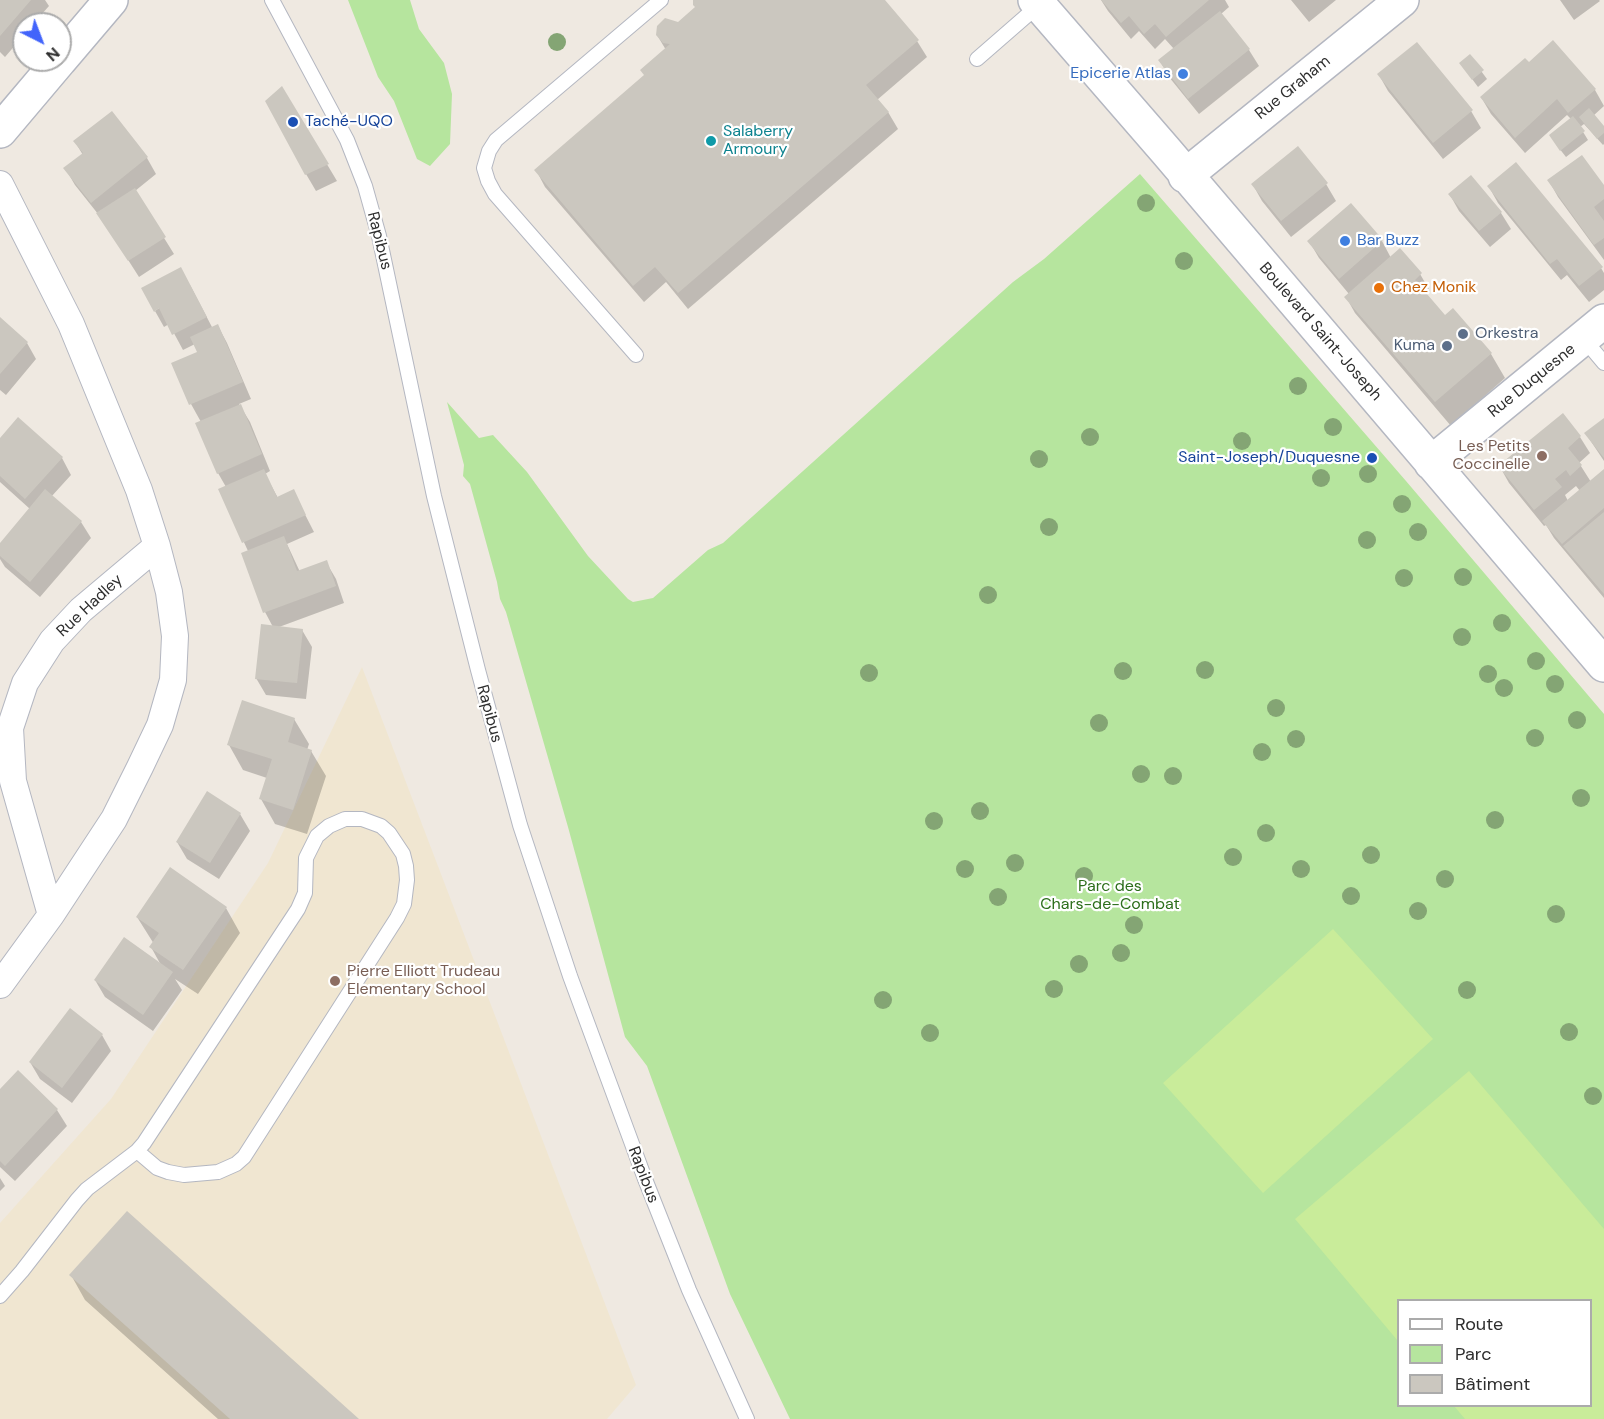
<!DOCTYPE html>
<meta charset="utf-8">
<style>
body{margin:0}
#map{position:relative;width:1604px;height:1419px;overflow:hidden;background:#efe9e1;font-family:"DM Sans",sans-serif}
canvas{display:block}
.legend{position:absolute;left:1397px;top:1299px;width:195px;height:108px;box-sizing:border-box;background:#fff;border:2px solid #ababab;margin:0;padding:8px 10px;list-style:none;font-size:18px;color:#2e2e2e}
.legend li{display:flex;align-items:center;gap:12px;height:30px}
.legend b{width:30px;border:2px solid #ababab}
.north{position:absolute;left:12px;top:12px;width:60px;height:60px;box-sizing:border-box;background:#fff;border:2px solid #ababab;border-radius:50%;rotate:138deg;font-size:16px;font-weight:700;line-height:24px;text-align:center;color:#2e2e2e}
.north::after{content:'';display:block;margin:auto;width:21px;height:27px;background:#4264fb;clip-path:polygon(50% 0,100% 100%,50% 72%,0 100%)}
</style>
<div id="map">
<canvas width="1604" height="1419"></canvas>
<ul class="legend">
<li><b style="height:8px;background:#fff"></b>Route</li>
<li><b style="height:16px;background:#b6e59e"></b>Parc</li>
<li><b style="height:16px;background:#cbc7bf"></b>Bâtiment</li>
</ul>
<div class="north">N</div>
</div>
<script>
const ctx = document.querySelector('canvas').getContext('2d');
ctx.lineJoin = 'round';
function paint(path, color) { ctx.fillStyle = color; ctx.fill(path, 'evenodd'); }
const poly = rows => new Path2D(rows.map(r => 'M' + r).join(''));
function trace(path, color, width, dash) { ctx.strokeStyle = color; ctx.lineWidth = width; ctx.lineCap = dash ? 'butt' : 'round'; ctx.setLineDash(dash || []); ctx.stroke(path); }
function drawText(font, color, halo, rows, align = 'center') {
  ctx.font = font + ' "DM Sans",sans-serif'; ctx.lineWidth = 4.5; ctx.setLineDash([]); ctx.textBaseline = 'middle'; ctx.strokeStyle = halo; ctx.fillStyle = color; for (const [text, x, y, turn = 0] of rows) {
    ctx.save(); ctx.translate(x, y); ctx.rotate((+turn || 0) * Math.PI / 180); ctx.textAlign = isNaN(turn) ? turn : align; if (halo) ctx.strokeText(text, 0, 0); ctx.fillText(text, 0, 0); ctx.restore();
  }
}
const education = poly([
 [362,667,636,1385,607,1419,0,1419,0,1223,111,1099,268,863]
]);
const green = poly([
 [348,0,410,0,419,29,444,63,452,94,450,144,430,166,417,159,394,101,378,77],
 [1140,174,1406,481,1604,714,1604,1419,790,1419,730,1294,647,1066,625,1037,568,827,506,612,500,599,497,582,470,484,463,476,464,465,447,402,479,438,493,435,527,472,588,556,628,599,633,602,653,598,708,550,723,543,1013,282,1044,259],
 [1398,1300,1590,1300,1590,1406,1398,1406]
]);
const pitch = poly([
 [1333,929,1433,1039,1263,1193,1163,1083],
 [1469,1071,1604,1229,1604,1419,1465,1419,1454,1406,1590,1406,1590,1300,1398,1300,1398,1341,1295,1219]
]);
const shadow = poly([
 [0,0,45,0,49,6,33,24,24,24,24,35,5,57,0,52],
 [695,0,883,0,917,41,927,57,877,100,888,112,898,129,688,309,666,282,644,302,545,187,536,170,645,76,666,50,657,35,678,24,696,8],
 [1101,0,1225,0,1229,7,1221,14,1249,50,1259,66,1199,114,1169,77,1160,61,1174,49,1165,39,1155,49,1139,31,1131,39,1108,11],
 [1291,0,1336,0,1309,22],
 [1560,0,1599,0,1600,1,1574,20],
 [1470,56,1487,79,1478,87,1461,64],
 [1529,64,1595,90,1604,106,1593,116,1604,128,1604,144,1603,145,1584,124,1580,127,1588,140,1566,157,1555,143,1571,119,1567,115,1525,153,1491,114,1481,97],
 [1379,75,1471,111,1481,128,1443,159,1388,91],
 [282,89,337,181,316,191,306,174],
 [111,113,147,158,156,174,135,191,174,254,139,277,102,219,75,185,65,168,83,155,75,142],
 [1471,177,1501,213,1511,229,1490,247,1459,211,1450,195],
 [1549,181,1604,188,1604,260,1558,197],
 [1326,184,1336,201,1291,237,1262,201,1253,185],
 [1489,187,1601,268,1604,273,1604,290,1589,302,1567,275,1561,280,1498,203],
 [1309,241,1382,241,1391,258,1420,274,1430,291,1426,295,1445,318,1491,354,1505,378,1451,426,1355,313,1346,297,1349,294,1319,258],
 [190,285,213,329,218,326,227,343,251,399,239,404,250,422,270,471,265,474,278,498,293,491,314,532,287,544,300,572,326,562,336,579,344,603,279,627,302,630,312,647,306,699,266,695,256,678,273,627,265,612,243,554,248,551,220,490,226,487,218,473,201,422,191,404,173,363,199,352,195,344,183,350,169,324,164,327,155,311],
 [0,319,27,343,36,359,6,395,0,390],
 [1604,419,1604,461,1586,434],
 [1580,437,1590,453,1579,463,1591,482,1604,471,1604,598,1554,538,1546,525,1544,526,1509,483,1500,467],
 [1576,486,1580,491,1568,501,1565,495],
 [0,440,62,458,71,475,51,497,81,522,91,538,40,597,5,567,0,559,0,545,30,509,0,482],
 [294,719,309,744,307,750,311,751,326,776,307,834,275,824,261,799,267,778,243,770,229,745],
 [240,814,250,831,219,879,187,859,177,842],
 [226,908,240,933,198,994,175,979,182,990,153,1031,105,997,95,980,162,967,151,947,154,944,137,917],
 [102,1035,111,1051,72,1103,40,1079,30,1062],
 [18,1073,57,1110,67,1126,15,1181,0,1167,0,1091],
 [0,1178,5,1186,0,1191],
 [71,1275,357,1419,218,1419,85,1300]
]);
const building = poly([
 [0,0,31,0,0,36],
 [693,0,885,0,919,40,866,85,889,112,678,293,655,267,633,286,534,170,644,75,640,70,670,44,663,43,656,35,657,26,665,18,678,22,695,7,693,5],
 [1101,0,1209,0,1166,37,1155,24,1144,34,1129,16,1121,23],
 [1220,11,1250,49,1188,99,1158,60],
 [1553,40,1596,89,1568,113,1557,99,1515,138,1480,97,1525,58,1529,62],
 [1417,42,1473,110,1433,143,1377,74],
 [1470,54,1484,70,1472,80,1459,63],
 [282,86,329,164,305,175,265,101],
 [1589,108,1604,126,1604,133,1597,139,1579,117],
 [112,111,148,157,91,203,63,168,83,153,73,141],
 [1573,116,1585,131,1560,151,1549,135],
 [1298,146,1328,183,1281,221,1251,184],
 [1582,155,1604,185,1604,199,1594,207,1604,221,1604,238,1594,245,1547,180],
 [1516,162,1603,267,1579,286,1557,259,1550,264,1487,186],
 [1471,175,1502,212,1479,231,1448,194],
 [135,188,166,237,128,261,96,213],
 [1351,203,1383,240,1339,279,1307,241],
 [1400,248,1422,273,1415,280,1445,315,1453,308,1492,353,1435,402,1344,297],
 [181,267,207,317,172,335,159,308,154,312,141,288],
 [0,317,28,342,0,374],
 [218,324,243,382,189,405,171,363,197,352,190,337],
 [241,404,262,454,217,474,195,423],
 [1563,413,1581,436,1568,448,1582,465,1570,476,1566,470,1555,479,1562,487,1534,510,1498,466],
 [18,417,63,457,25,499,0,476,0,438],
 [1604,418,1604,458,1584,433],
 [264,469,277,497,294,489,306,515,242,543,218,489],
 [1604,469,1604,508,1562,544,1542,521],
 [45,489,82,521,30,582,0,556,0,543],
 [1604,512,1604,594,1563,546],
 [284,536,297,571,327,560,336,586,263,613,241,553],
 [261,624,303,629,297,683,255,679],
 [242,700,295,718,288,742,312,750,293,810,259,799,272,759,227,745],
 [207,791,241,813,210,863,176,842],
 [170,867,227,907,183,970,149,947,159,933,136,917],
 [124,937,173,972,143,1015,94,980],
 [70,1008,103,1034,62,1088,29,1062],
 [18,1070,58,1109,5,1166,0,1161,0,1089],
 [127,1211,359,1419,230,1419,69,1275]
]);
const lane = poly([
 [272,0,347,140,365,186,379,236,434,496,478,670,520,825,570,976,645,1179,689,1290,747,1419],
 [977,59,1039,5],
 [1583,338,1604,363],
 [636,355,495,194,488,181,484,168,489,151,496,140,661,0],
 [0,1296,22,1271,77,1200,87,1189,137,1151,144,1143,298,909,305,893,306,858,317,836,329,826,345,819,362,819,381,826,389,833,403,854,406,866,407,880,404,904,397,918,244,1157,236,1164,218,1172,184,1175,168,1172,157,1168,137,1151]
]);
const street = poly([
 [0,184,71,324,139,490,157,546,169,592,175,636,173,680,160,725,140,767,114,819,51,915,0,985],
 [51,915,13,781,10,728,25,683,52,641,81,610,157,546]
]);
const secondary = poly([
 [1035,0,1166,151,1604,665],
 [60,60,111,0],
 [0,131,60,60],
 [1185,176,1402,0],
 [1431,463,1604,321]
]);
const trees = [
 [557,42],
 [1146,203],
 [1184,261],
 [1298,386],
 [1333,427],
 [1090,437],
 [1242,441],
 [1039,459],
 [1368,474],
 [1321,478],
 [1402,504],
 [1049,527],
 [1418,532],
 [1367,540],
 [1463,577],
 [1404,578],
 [988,595],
 [1502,623],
 [1462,637],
 [1536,661],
 [1205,670],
 [1123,671],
 [869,673],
 [1488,674],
 [1555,684],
 [1504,688],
 [1276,708],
 [1577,720],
 [1099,723],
 [1535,738],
 [1296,739],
 [1262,752],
 [1141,774],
 [1173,776],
 [1581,798],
 [980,811],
 [1495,820],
 [934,821],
 [1266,833],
 [1371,855],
 [1233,857],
 [1015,863],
 [965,869],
 [1301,869],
 [1084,876],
 [1445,879],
 [1351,896],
 [998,897],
 [1418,911],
 [1556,914],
 [1134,925],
 [1121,953],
 [1079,964],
 [1054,989],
 [1467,990],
 [883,1000],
 [1569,1032],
 [930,1033],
 [1593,1096]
];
const markers = [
 [1183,74,6,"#3f7fe0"],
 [293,122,6,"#1a4fb4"],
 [711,141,6,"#0f9aa8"],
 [1345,241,6,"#3f7fe0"],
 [1379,288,6,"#e8710a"],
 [1463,334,6,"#5c6f8a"],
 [1447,346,6,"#5c6f8a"],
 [1542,456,6,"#8d6e63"],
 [1372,458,6,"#1a4fb4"],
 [335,981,6,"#8d6e63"]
];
const shopNames = [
 ["Epicerie Atlas",1171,74],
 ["Bar Buzz",1357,241,"left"]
];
const streetNames = [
 ["Rue Graham",1293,88,-39],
 ["Rapibus",379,241,76],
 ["Boulevard Saint-Joseph",1320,332,49],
 ["Rue Duquesne",1532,381,-39],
 ["Rue Hadley",90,606,-43],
 ["Rapibus",489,714,75],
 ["Rapibus",643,1175,69]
];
const transitNames = [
 ["Taché-UQO",305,122],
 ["Saint-Joseph/Duquesne",1360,458,"right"]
];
const cultureNames = [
 ["Salaberry",723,132],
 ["Armoury",723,150]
];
const foodNames = [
 ["Chez Monik",1391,288]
];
const serviceNames = [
 ["Orkestra",1475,334],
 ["Kuma",1435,346,"right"]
];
const educationNames = [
 ["Les Petits",1530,447],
 ["Coccinelle",1530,465],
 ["Pierre Elliott Trudeau",347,972,"left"],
 ["Elementary School",347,990,"left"]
];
const parkNames = [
 ["Parc des",1110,887],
 ["Chars-de-Combat",1110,905]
];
paint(education, '#f0e6d1');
paint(green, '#b6e59e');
paint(pitch, '#c9ec9a');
paint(shadow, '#0003');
paint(building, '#cbc7bf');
trace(lane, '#b4b7c1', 16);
trace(street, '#b4b7c1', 28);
trace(secondary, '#b4b7c1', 36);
trace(lane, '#fff', 14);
trace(street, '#fff', 26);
trace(secondary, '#fff', 33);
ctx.fillStyle = '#84a574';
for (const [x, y] of trees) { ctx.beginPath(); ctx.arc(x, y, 9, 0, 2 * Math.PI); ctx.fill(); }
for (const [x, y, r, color] of markers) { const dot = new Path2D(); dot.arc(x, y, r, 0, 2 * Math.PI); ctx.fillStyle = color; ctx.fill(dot); trace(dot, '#fff', 2); }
drawText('16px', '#366cbe', '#fff', shopNames, 'right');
drawText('16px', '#2e2e2e', '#fff', streetNames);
drawText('16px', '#164399', '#fff', transitNames, 'left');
drawText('16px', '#0d838f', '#fff', cultureNames, 'left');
drawText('16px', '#c56008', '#fff', foodNames, 'left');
drawText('16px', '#4e5e75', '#fff', serviceNames, 'left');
drawText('16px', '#785e54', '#fff', educationNames, 'right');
drawText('16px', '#2c6e1b', '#fff', parkNames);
</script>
